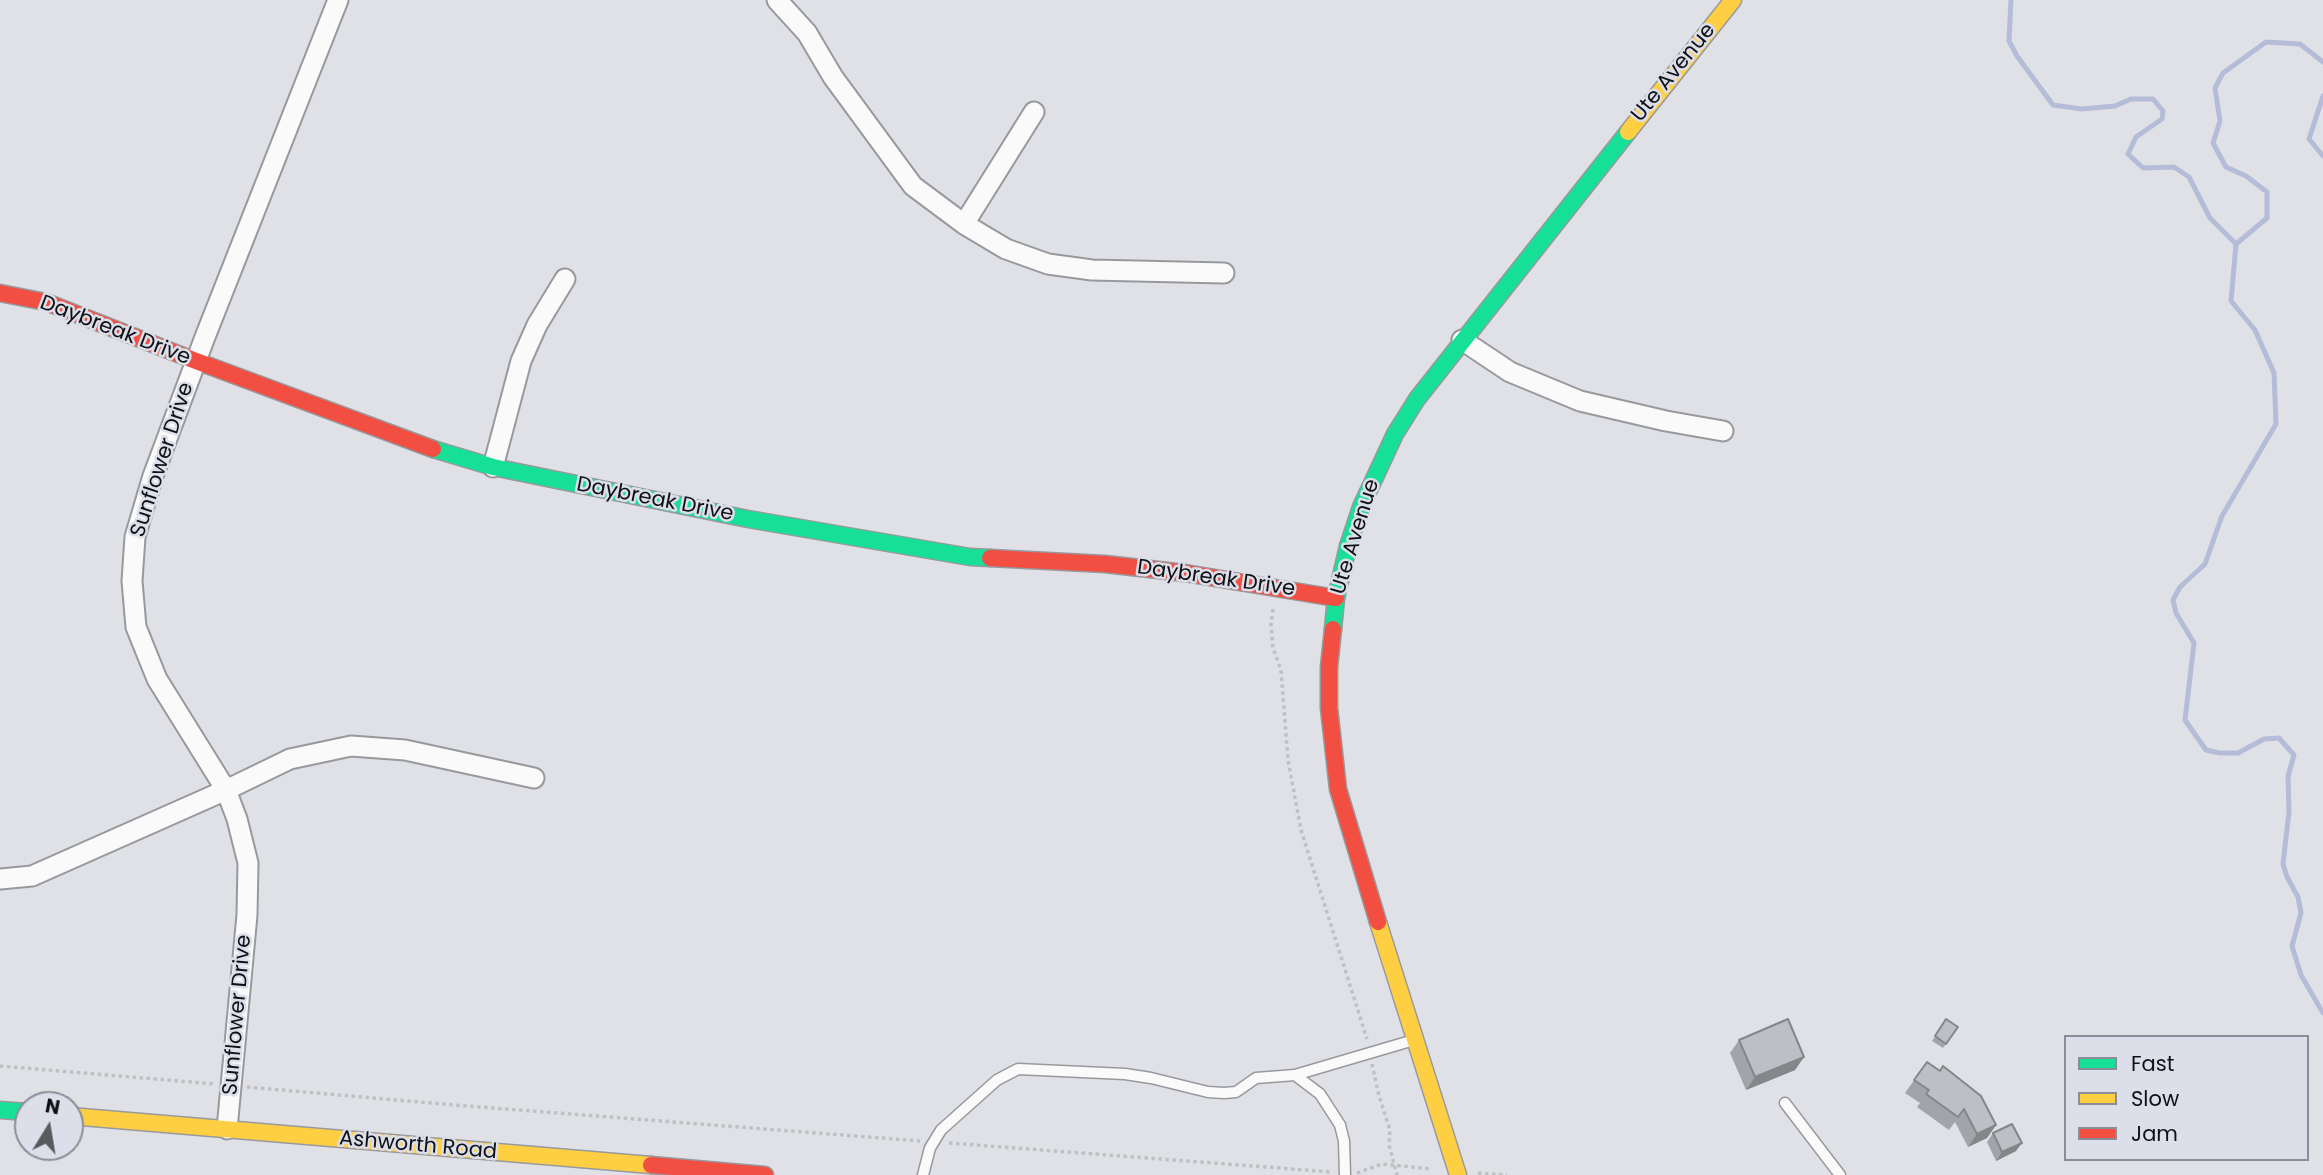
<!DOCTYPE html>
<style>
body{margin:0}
#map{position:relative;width:2323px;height:1175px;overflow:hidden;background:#e0e1e6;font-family:Poppins,sans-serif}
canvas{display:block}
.legend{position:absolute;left:2064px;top:1035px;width:245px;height:126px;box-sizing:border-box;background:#dcdfea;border:2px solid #8a8d95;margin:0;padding:9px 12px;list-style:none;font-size:21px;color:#101115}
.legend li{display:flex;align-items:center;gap:14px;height:35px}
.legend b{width:35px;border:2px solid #8a8d95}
.north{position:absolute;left:14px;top:1091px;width:70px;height:70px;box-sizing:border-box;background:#dcdfea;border:2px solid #8a8d95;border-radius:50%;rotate:11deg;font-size:19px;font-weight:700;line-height:28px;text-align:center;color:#101115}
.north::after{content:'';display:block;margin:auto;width:24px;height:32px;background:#595a5e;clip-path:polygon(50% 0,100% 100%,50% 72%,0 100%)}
</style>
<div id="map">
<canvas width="2323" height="1175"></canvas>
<ul class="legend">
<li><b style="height:9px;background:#16e098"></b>Fast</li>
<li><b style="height:9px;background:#ffcf43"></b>Slow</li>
<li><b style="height:9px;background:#f24e42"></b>Jam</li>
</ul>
<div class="north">N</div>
</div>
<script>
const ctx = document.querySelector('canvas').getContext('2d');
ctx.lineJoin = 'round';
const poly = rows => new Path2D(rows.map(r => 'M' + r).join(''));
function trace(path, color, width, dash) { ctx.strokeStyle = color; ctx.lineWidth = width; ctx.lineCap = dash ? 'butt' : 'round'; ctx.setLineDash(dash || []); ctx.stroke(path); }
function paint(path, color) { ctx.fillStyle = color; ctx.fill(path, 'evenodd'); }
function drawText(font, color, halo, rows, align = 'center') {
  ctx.font = font + ' Poppins,sans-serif'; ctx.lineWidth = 5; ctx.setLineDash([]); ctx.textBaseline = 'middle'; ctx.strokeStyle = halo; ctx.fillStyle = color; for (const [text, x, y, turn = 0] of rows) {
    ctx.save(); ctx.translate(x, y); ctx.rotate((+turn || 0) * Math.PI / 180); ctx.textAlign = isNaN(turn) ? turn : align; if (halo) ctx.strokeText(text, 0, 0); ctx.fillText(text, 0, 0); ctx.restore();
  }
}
const stream = poly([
 [2011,0,2009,41,2017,56,2053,105,2082,109,2115,106,2131,99,2153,99,2163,111,2162,119,2136,137,2128,154,2143,168,2174,167,2189,177,2210,218,2236,244,2231,301,2255,330,2274,373,2276,424,2222,516,2205,564,2180,587,2173,600,2176,613,2194,643,2185,720,2206,750,2220,753,2238,753,2264,739,2279,738,2294,755,2288,776,2289,812,2283,864,2287,877,2298,897,2301,913,2292,946,2301,975,2323,1013],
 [2323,96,2309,139,2323,156],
 [2236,244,2267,218,2267,192,2246,176,2226,167,2213,143,2220,121,2215,88,2223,73,2266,42,2300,44,2323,62]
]);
const path = poly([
 [1273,609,1271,624,1273,648,1281,670,1288,760,1301,830,1367,1039],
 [1372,1064,1379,1096,1390,1130,1389,1145,1397,1175],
 [0,1066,215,1084],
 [247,1087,454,1105,920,1141],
 [949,1143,1332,1172],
 [1357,1173,1382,1164,1432,1169],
 [1478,1173,1507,1175]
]);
const lane = poly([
 [1295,1075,1320,1094,1340,1125,1344,1141,1345,1175],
 [1785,1103,1840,1175],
 [923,1175,930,1148,941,1130,997,1080,1018,1069,1125,1074,1151,1078,1208,1092,1224,1093,1236,1092,1256,1078,1295,1075,1414,1040]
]);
const street = poly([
 [777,0,807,33,833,77,913,186,964,224,1006,249,1048,264,1092,270,1224,273],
 [964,224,1034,112],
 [1462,340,1510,372,1580,401,1666,421,1723,431],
 [493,467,521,361,537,325,565,279],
 [0,879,32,876,226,790,290,759,351,746,405,750,534,778],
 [227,1129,247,915,248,863,237,819,226,790,157,679,136,627,132,581,135,537,153,476,205,337,338,0]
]);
const fast = poly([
 [433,449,493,467,748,519,970,557,990,558],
 [1333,629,1336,598,1348,546,1361,507,1395,434,1417,399,1628,132],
 [0,1110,28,1112]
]);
const slow = poly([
 [1628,132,1733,0],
 [1378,922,1458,1175],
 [70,1116,651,1165]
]);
const jam = poly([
 [0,293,46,302,196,361,433,449],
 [990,558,1105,564,1185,573,1336,598],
 [1333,629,1329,667,1329,708,1338,789,1378,922],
 [651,1165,765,1175]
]);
const wall = poly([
 [1946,1019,1958,1027,1943,1048,1932,1041],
 [1739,1040,1804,1057,1795,1070,1746,1090,1730,1053],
 [1927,1062,1996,1125,1987,1138,1968,1147,1955,1122,1949,1130,1917,1107,1920,1103,1905,1093],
 [1993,1133,2016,1151,1996,1161,1987,1142]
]);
const shadedWall = poly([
 [1804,1057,1795,1070,1746,1090,1755,1077],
 [1996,1125,1987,1138,1968,1147,1977,1134],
 [2022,1143,2016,1151,1996,1161,2002,1152]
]);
const building = poly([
 [1788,1019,1804,1057,1755,1077,1739,1040,1788,1019],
 [1946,1019,1958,1027,1946,1044,1935,1036,1946,1019],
 [1927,1062,1940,1071,1943,1066,1981,1096,1996,1125,1977,1134,1964,1109,1958,1117,1926,1094,1929,1090,1914,1080,1927,1062],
 [2012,1124,2022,1143,2002,1152,1993,1133,2012,1124]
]);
const streetNames = [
 ["Ute Avenue",1674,73,-51],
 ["Daybreak Drive",115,331,21],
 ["Sunflower Drive",163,460,-72],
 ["Daybreak Drive",655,500,11],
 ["Ute Avenue",1356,537,-73],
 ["Daybreak Drive",1216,579,8],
 ["Sunflower Drive",238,1015,-85],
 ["Ashworth Road",418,1146,5]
];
trace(stream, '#b5bcd7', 5);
trace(lane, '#98999d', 13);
trace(street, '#98999d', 23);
trace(fast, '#98999d', 19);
trace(slow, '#98999d', 19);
trace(jam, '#98999d', 19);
trace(path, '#bfc0c2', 3.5, [3.5, 3.5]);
trace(lane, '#fafafb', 10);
trace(street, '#fafafb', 19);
trace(fast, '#16e098', 16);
trace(slow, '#ffcf43', 16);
trace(jam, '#f24e42', 16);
paint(wall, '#a3a4a9');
paint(shadedWall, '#858689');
paint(building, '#bebfc4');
trace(building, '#858689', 2);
drawText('21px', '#101115', '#dcdfea', streetNames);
</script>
